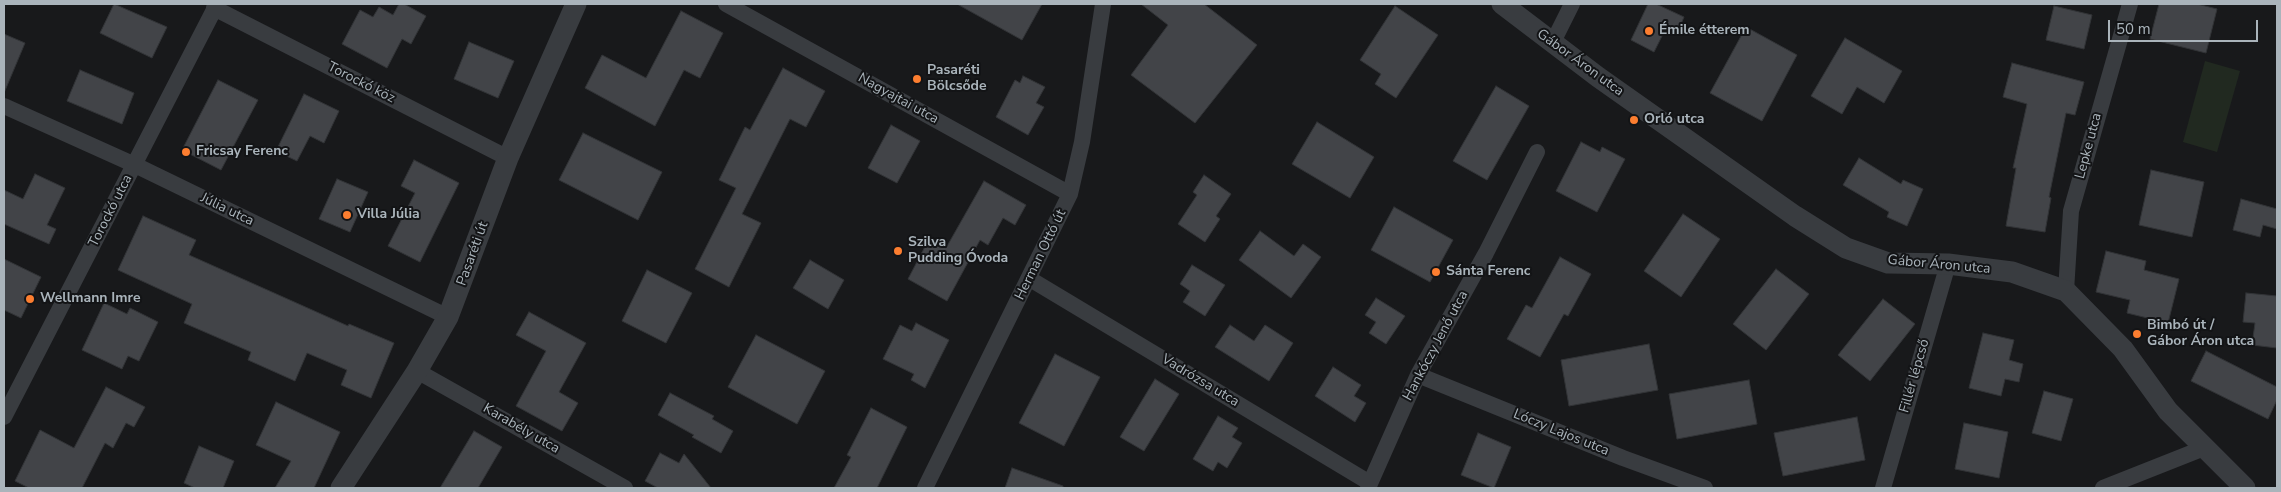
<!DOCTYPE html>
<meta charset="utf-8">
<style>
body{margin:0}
#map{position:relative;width:2281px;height:492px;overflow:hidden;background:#18191b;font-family:"Nunito Sans",sans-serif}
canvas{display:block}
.frame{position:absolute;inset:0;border:5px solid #aab4bb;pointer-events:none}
.scale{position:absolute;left:2108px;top:20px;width:150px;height:22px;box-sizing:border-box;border:2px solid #aab4bb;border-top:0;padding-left:6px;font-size:15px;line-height:18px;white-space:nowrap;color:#aab4bb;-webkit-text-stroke:4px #131416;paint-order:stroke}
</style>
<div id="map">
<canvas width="2281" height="492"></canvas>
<div class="frame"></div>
<div class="scale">50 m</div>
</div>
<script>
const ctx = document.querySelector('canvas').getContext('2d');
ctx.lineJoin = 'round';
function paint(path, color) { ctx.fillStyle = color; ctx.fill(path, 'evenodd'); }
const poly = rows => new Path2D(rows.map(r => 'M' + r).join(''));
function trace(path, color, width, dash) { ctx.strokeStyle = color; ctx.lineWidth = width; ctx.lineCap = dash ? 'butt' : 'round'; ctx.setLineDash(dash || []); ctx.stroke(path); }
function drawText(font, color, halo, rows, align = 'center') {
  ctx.font = font + ' "Nunito Sans",sans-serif'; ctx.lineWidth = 4; ctx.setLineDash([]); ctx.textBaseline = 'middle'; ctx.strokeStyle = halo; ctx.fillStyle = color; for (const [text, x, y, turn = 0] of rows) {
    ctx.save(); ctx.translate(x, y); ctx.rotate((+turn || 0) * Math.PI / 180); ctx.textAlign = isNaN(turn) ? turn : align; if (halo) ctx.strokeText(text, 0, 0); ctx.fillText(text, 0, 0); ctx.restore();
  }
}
const green = poly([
 [2205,61,2240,71,2217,152,2183,142]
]);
const building = poly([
 [114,4,167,27,152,58,100,33,114,4],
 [399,4,404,4,426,16,411,44,402,39,387,68,342,44,360,10,373,17,379,7,393,15,399,4],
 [957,4,1042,4,1022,40,957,4],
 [1141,4,1204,4,1257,45,1195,123,1131,75,1168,25,1141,4],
 [1648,4,1656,4,1684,17,1678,31,1667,26,1654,52,1631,40,1648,4],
 [2159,4,2197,4,2217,9,2206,53,2150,39,2159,4],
 [1395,6,1438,35,1396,98,1375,84,1381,74,1360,60,1395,6],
 [2054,6,2092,15,2084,49,2046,40,2054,6],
 [681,11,723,33,700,78,684,70,655,126,585,88,602,55,646,78,681,11],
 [1746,27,1797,55,1762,121,1710,93,1746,27],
 [4,34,25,43,4,93,4,34],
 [1845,38,1902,71,1884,103,1857,87,1842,114,1811,96,1845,38],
 [469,42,514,61,498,98,454,79,469,42],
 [2012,63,2084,82,2075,115,2066,113,2049,197,2051,198,2045,232,2006,226,2016,168,2013,168,2027,104,2003,97,2012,63],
 [783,68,825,91,806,127,790,119,742,214,761,223,729,287,695,269,736,188,719,180,745,127,750,130,783,68],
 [80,70,134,93,122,124,67,101,80,70],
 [1023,76,1045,87,1036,103,1044,107,1028,135,996,117,1015,80,1020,83,1023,76],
 [218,80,258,100,221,170,182,150,218,80],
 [1496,86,1529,106,1487,180,1453,161,1496,86],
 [304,94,339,111,324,143,310,136,297,161,276,151,304,94],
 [1317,122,1374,157,1350,198,1292,164,1317,122],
 [891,125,920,141,897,183,868,168,891,125],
 [583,133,662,172,638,220,559,180,583,133],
 [1581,142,1600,152,1602,147,1625,159,1597,212,1556,191,1581,142],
 [1859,158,1901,184,1903,180,1923,189,1907,226,1887,217,1889,212,1843,185,1859,158],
 [414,160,459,183,420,262,388,246,415,193,401,186,414,160],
 [2151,170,2204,182,2192,237,2139,225,2151,170],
 [35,174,65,188,47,225,56,229,49,244,4,224,4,190,23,199,35,174],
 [1204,175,1231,194,1216,216,1220,219,1205,242,1178,224,1197,195,1193,192,1204,175],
 [337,179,368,192,350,232,319,219,337,179],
 [984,181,1026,205,1015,225,1003,218,988,245,980,240,947,301,908,279,929,239,946,248,984,181],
 [2241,199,2277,209,2277,229,2263,225,2260,237,2233,230,2241,199],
 [1394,207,1453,240,1430,282,1371,250,1394,207],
 [1683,214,1720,239,1681,297,1644,271,1683,214],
 [143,216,196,240,189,255,348,326,349,324,394,343,371,398,341,385,347,370,307,353,295,381,248,360,251,352,184,323,192,304,118,270,143,216],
 [1260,231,1294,256,1303,244,1321,257,1291,298,1239,260,1260,231],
 [2106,251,2146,261,2144,270,2179,279,2168,323,2127,313,2130,300,2096,292,2106,251],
 [1560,257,1591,274,1568,316,1564,314,1540,357,1507,339,1526,305,1532,308,1560,257],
 [4,259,41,277,21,318,4,310,4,259],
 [810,260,844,280,828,309,793,288,810,260],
 [1192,265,1225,285,1205,316,1183,302,1190,291,1180,284,1192,265],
 [1776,269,1809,294,1766,350,1733,324,1776,269],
 [647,270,692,293,666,343,622,321,647,270],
 [2246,293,2277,296,2277,348,2252,345,2255,323,2243,322,2246,293],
 [1376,298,1405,316,1386,344,1369,333,1376,322,1365,315,1376,298],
 [1883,299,1915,324,1870,381,1838,355,1883,299],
 [104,303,127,314,130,308,158,322,139,361,128,356,122,369,82,350,104,303],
 [529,312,586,343,559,392,578,403,562,431,516,406,546,351,516,335,529,312],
 [916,323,949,340,925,388,911,380,914,374,883,359,900,325,912,331,916,323],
 [1230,325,1254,341,1265,325,1293,343,1269,381,1215,347,1230,325],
 [1983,333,2014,340,2009,360,2023,364,2019,382,2005,379,2001,396,1969,388,1983,333],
 [756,335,825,371,797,424,728,387,756,335],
 [1649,344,1658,390,1569,406,1561,360,1649,344],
 [2206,351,2277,387,2277,400,2268,419,2191,381,2206,351],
 [1055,354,1100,377,1064,446,1019,423,1055,354],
 [1333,367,1361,385,1354,396,1366,403,1355,422,1315,396,1333,367],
 [1155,379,1179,394,1144,451,1120,437,1155,379],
 [1749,380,1757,424,1677,439,1669,394,1749,380],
 [106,387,145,407,134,427,126,423,113,448,105,443,82,488,29,488,15,481,40,430,74,448,106,387],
 [2044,391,2073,399,2061,441,2032,433,2044,391],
 [670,393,714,416,712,419,733,431,721,453,692,437,694,435,658,415,670,393],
 [276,402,340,432,314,488,275,488,291,461,256,445,276,402],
 [871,408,907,427,877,488,834,488,851,457,847,455,871,408],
 [1218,416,1238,428,1232,437,1242,443,1227,468,1218,462,1213,471,1193,459,1218,416],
 [1857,417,1865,460,1783,476,1774,433,1857,417],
 [1964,423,2008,432,1999,478,1955,469,1964,423],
 [474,431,502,447,478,488,440,488,474,431],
 [1478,433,1511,447,1494,488,1461,475,1478,433],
 [199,446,234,461,223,488,195,488,184,483,199,446],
 [660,453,679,463,684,454,711,488,658,488,645,481,660,453],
 [1012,468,1063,486,1063,488,1005,488,1012,468]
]);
const minor = poly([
 [726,4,1070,194],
 [214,8,508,158],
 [1552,44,1572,4],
 [4,106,135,165,448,317],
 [1030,279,1370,483],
 [2066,291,2071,211,2130,4],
 [417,371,625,488],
 [1418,375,1623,458,1705,488],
 [4,417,217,4],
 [925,488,1070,194,1082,142,1103,4],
 [1368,488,1418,375,1486,253,1537,152],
 [1883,488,1948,264],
 [2103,488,2204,448]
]);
const tertiary = poly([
 [1502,4,1598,77,1795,216,1846,248,1888,263,1948,264,2012,272,2066,291,2123,349,2168,411,2245,488],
 [341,488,417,371,448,317,508,158,576,4]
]);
const markers = [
 [1649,31,5,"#fc7e30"],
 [917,79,5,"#fc7e30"],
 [1634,120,5,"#fc7e30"],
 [186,152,5,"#fc7e30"],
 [347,215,5,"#fc7e30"],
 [898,251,5,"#fc7e30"],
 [1436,272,5,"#fc7e30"],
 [30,299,5,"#fc7e30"],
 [2137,334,5,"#fc7e30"]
];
const poiNames = [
 ["Émile étterem",1659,31],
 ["Pasaréti",927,71],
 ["Bölcsőde",927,87],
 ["Orló utca",1644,120],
 ["Fricsay Ferenc",196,152],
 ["Villa Júlia",357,215],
 ["Szilva",908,243],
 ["Pudding Óvoda",908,259],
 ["Sánta Ferenc",1446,272],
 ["Wellmann Imre",40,299],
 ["Bimbó út /",2147,326],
 ["Gábor Áron utca",2147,342]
];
const streetNames = [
 ["Gábor Áron utca",1580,63,36],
 ["Torockó köz",361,83,27],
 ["Nagyajtai utca",898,99,29],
 ["Lepke utca",2089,146,-75],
 ["Júlia utca",227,210,26],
 ["Torockó utca",111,211,-63],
 ["Pasaréti út",473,254,-70],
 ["Herman Ottó út",1041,255,-64],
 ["Gábor Áron utca",1939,265,5],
 ["Hankóczy Jenő utca",1436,346,-62],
 ["Fillér lépcső",1915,376,-74],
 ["Vadrózsa utca",1200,381,31],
 ["Karabély utca",521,429,30],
 ["Lóczy Lajos utca",1561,433,22]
];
paint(green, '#212920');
paint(building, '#424448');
trace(building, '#323437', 1);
trace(minor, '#393c40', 16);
trace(tertiary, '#393c40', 21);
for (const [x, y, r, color] of markers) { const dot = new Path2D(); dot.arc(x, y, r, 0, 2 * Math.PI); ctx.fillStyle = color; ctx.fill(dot); trace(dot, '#131416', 2); }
drawText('bold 14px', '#aab4bb', '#131416', poiNames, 'left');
drawText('14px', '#aab4bb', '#131416', streetNames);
</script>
